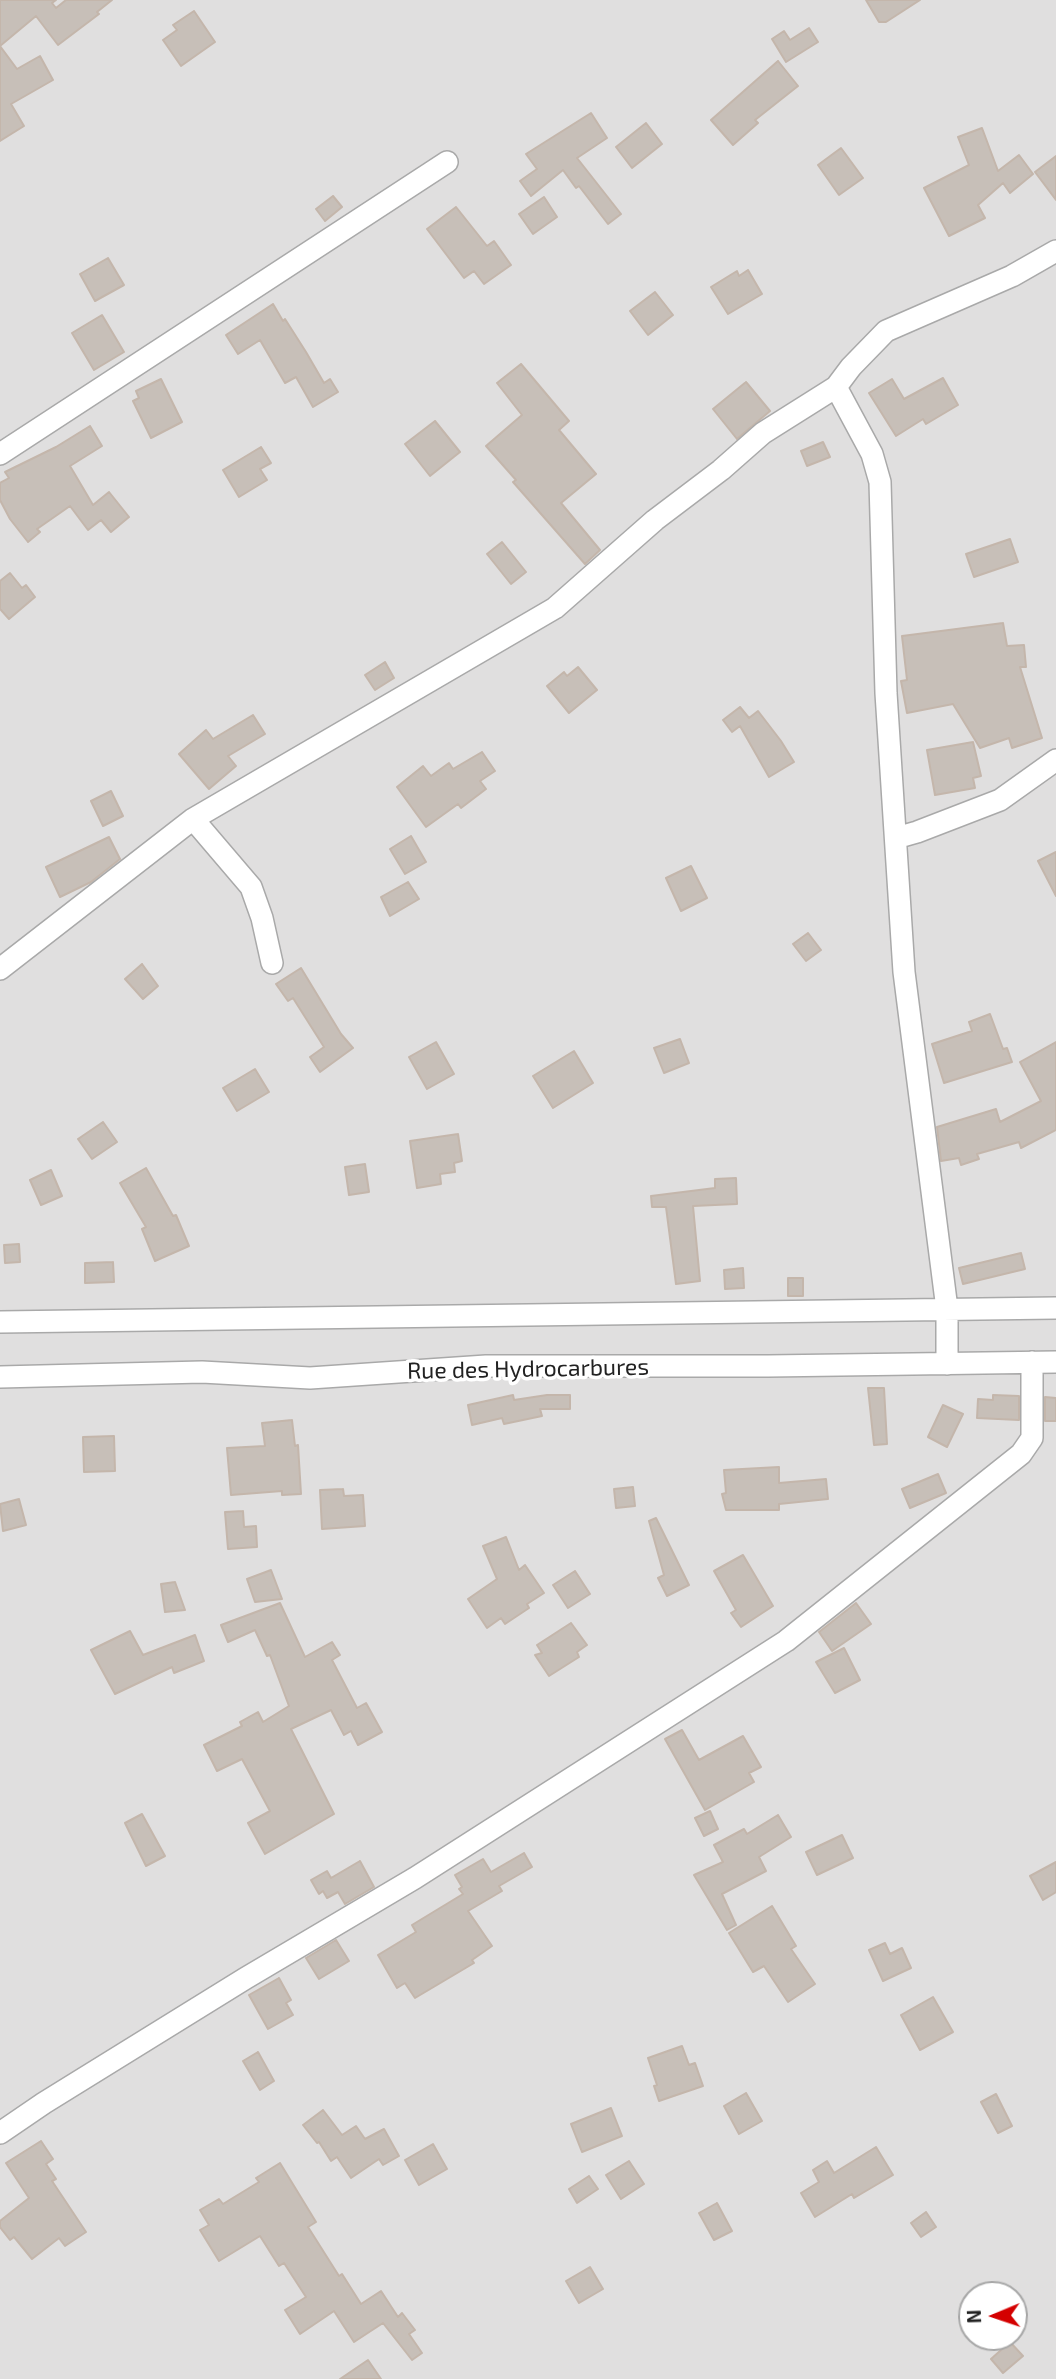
<!DOCTYPE html>
<style>
body{margin:0}
#map{position:relative;width:1056px;height:2379px;overflow:hidden;background:#f2efe9;font-family:"Exo 2",sans-serif}
canvas{display:block}
.north{position:absolute;left:958px;top:2281px;width:70px;height:70px;box-sizing:border-box;background:#fff;border:2px solid #a7a7a7;border-radius:50%;rotate:268deg;font-size:19px;font-weight:700;line-height:28px;text-align:center;color:#222}
.north::after{content:'';display:block;margin:auto;width:24px;height:32px;background:#d40000;clip-path:polygon(50% 0,100% 100%,50% 72%,0 100%)}
</style>
<div id="map">
<canvas width="1056" height="2379"></canvas>
<div class="north">N</div>
</div>
<script>
const ctx = document.querySelector('canvas').getContext('2d');
ctx.lineJoin = 'round';
function paint(path, color) { ctx.fillStyle = color; ctx.fill(path, 'evenodd'); }
const poly = rows => new Path2D(rows.map(r => 'M' + r).join(''));
function trace(path, color, width, dash) { ctx.strokeStyle = color; ctx.lineWidth = width; ctx.lineCap = dash ? 'butt' : 'round'; ctx.setLineDash(dash || []); ctx.stroke(path); }
function drawText(font, color, halo, rows, align = 'center') {
  ctx.font = font + ' "Exo 2",sans-serif'; ctx.lineWidth = 7; ctx.setLineDash([]); ctx.textBaseline = 'middle'; ctx.strokeStyle = halo; ctx.fillStyle = color; for (const [text, x, y, turn = 0] of rows) {
    ctx.save(); ctx.translate(x, y); ctx.rotate((+turn || 0) * Math.PI / 180); ctx.textAlign = isNaN(turn) ? turn : align; if (halo) ctx.strokeText(text, 0, 0); ctx.fillText(text, 0, 0); ctx.restore();
  }
}
const residential = poly([
 [0,0,1056,0,1056,2379,0,2379],
 [972,2295,1014,2295,1014,2337,972,2337]
]);
const building = poly([
 [0,0,56,0,52,3,56,8,66,0,112,0,97,12,99,14,58,45,36,16,0,46,0,0],
 [866,0,920,0,886,22,879,22,866,0],
 [194,11,215,42,181,66,163,40,177,30,173,25,194,11],
 [809,28,818,42,786,62,772,39,784,31,790,40,809,28],
 [0,46,17,69,40,56,53,80,11,104,24,126,0,141,0,46],
 [778,61,798,86,755,120,758,123,733,145,711,120,778,61],
 [591,113,607,138,577,158,621,214,608,224,579,186,576,188,563,170,531,196,520,181,537,169,526,154,591,113],
 [646,123,662,144,632,168,616,147,646,123],
 [982,128,998,171,1019,155,1033,174,1010,193,1003,183,978,205,985,218,949,236,924,188,969,165,958,137,982,128],
 [841,148,863,178,839,195,818,165,841,148],
 [1056,156,1056,200,1035,172,1056,156],
 [333,196,342,207,325,221,316,209,333,196],
 [544,197,557,217,533,234,519,214,544,197],
 [456,207,487,246,494,241,511,265,484,284,474,271,464,278,427,229,456,207],
 [108,258,124,285,95,301,80,274,108,258],
 [748,270,762,294,728,314,711,287,737,271,739,276,748,270],
 [655,292,673,315,648,335,630,311,655,292],
 [273,304,283,321,285,319,306,352,324,383,330,379,338,392,313,407,296,377,285,383,260,340,238,354,226,335,273,304],
 [102,315,124,352,94,370,72,333,102,315],
 [521,364,569,421,559,430,596,474,561,503,600,550,585,564,513,482,516,480,486,446,522,415,497,383,521,364],
 [943,378,958,405,926,424,923,419,896,436,869,393,892,379,904,399,943,378],
 [161,379,182,422,151,438,133,401,139,398,136,391,161,379],
 [746,382,770,411,737,439,713,409,746,382],
 [435,421,460,452,430,476,405,444,435,421],
 [90,426,102,446,70,466,93,505,109,492,129,517,111,532,101,520,88,530,70,506,37,529,40,532,28,542,10,519,0,500,0,483,9,478,5,472,56,447,90,426],
 [823,442,830,457,807,466,801,451,823,442],
 [261,447,271,463,260,469,267,480,239,497,223,470,261,447],
 [1010,539,1018,562,974,577,966,554,1010,539],
 [502,542,526,572,511,584,487,554,502,542],
 [10,573,22,588,26,585,35,597,9,619,0,609,0,581,10,573],
 [1003,623,1007,646,1024,645,1026,667,1020,667,1042,738,1012,748,1009,738,980,748,953,704,907,713,901,681,907,680,902,636,1003,623],
 [385,662,394,678,375,690,365,675,385,662],
 [578,667,597,690,569,713,547,686,564,672,567,676,578,667],
 [740,707,749,718,758,711,781,741,794,762,769,777,740,726,732,732,723,720,740,707],
 [253,715,265,734,228,756,236,766,209,789,179,754,206,730,213,739,253,715],
 [973,742,981,776,973,778,975,788,935,795,927,750,973,742],
 [482,752,495,771,480,781,486,789,461,808,458,804,426,827,397,787,423,766,431,776,449,763,453,769,482,752],
 [111,791,123,816,103,826,91,801,111,791],
 [411,836,426,862,405,874,390,849,411,836],
 [109,837,120,859,91,882,60,897,46,867,109,837],
 [1056,852,1056,896,1038,861,1056,852],
 [691,866,707,898,681,911,666,878,691,866],
 [408,882,419,899,390,916,381,897,408,882],
 [808,933,821,950,806,961,793,944,808,933],
 [142,964,158,986,143,999,125,979,142,964],
 [301,968,341,1034,353,1048,320,1072,310,1057,324,1047,293,998,288,1001,276,984,301,968],
 [990,1014,1003,1049,1007,1048,1012,1062,944,1083,932,1044,972,1031,969,1022,990,1014],
 [680,1039,689,1063,664,1073,654,1048,680,1039],
 [436,1042,454,1074,427,1089,409,1057,436,1042],
 [1056,1042,1056,1130,1021,1148,1019,1142,977,1154,979,1159,961,1165,959,1158,941,1161,937,1127,996,1109,1000,1122,1041,1101,1020,1062,1056,1042],
 [574,1051,593,1083,553,1108,533,1076,574,1051],
 [255,1069,269,1092,237,1111,223,1088,255,1069],
 [103,1122,117,1142,92,1159,78,1139,103,1122],
 [458,1134,462,1161,454,1163,455,1172,440,1174,441,1184,417,1188,410,1141,458,1134],
 [365,1164,369,1192,349,1195,345,1167,365,1164],
 [146,1168,173,1216,176,1215,189,1246,155,1261,142,1229,146,1227,120,1183,146,1168],
 [51,1170,62,1196,41,1205,30,1180,51,1170],
 [736,1178,737,1204,693,1206,700,1281,676,1284,666,1207,652,1207,651,1196,715,1188,715,1179,736,1178],
 [19,1244,20,1262,5,1263,4,1245,19,1244],
 [1021,1253,1025,1269,963,1284,959,1268,1021,1253],
 [113,1262,114,1282,85,1283,85,1263,113,1262],
 [743,1268,744,1288,725,1289,724,1270,743,1268],
 [788,1278,803,1278,803,1296,788,1296,788,1278],
 [868,1388,884,1388,887,1444,874,1445,868,1388],
 [513,1395,514,1400,547,1395,570,1395,570,1409,540,1409,542,1416,504,1424,502,1418,472,1425,468,1405,513,1395],
 [993,1395,1019,1396,1019,1420,977,1418,978,1399,993,1400,993,1395],
 [1045,1397,1056,1398,1056,1421,1045,1421,1045,1397],
 [943,1405,963,1414,947,1447,928,1437,943,1405],
 [292,1420,295,1446,298,1445,301,1494,282,1495,282,1491,231,1495,227,1448,265,1446,262,1423,292,1420],
 [114,1436,115,1471,84,1472,83,1437,114,1436],
 [779,1467,779,1483,826,1479,828,1499,779,1504,779,1510,726,1510,722,1494,726,1493,724,1470,779,1467],
 [938,1474,946,1493,910,1508,902,1489,938,1474],
 [633,1487,635,1506,616,1508,614,1489,633,1487],
 [343,1489,344,1496,363,1495,365,1526,322,1529,320,1490,343,1489],
 [19,1499,26,1525,3,1531,0,1504,19,1499],
 [243,1511,244,1527,256,1526,257,1547,228,1549,225,1512,243,1511],
 [656,1518,689,1585,667,1596,658,1578,664,1575,649,1521,656,1518],
 [506,1537,519,1570,525,1565,544,1593,527,1604,529,1608,505,1624,501,1618,487,1628,468,1599,497,1579,483,1546,506,1537],
 [743,1555,773,1606,741,1627,731,1613,736,1610,714,1571,743,1555],
 [271,1570,282,1599,255,1602,247,1579,271,1570],
 [575,1571,590,1594,568,1608,553,1585,575,1571],
 [175,1582,185,1610,165,1612,161,1584,175,1582],
 [280,1603,305,1657,332,1642,340,1655,332,1660,357,1708,366,1703,382,1732,358,1745,351,1731,344,1735,331,1710,291,1729,334,1814,265,1854,248,1823,270,1811,242,1759,217,1771,204,1745,242,1726,240,1722,258,1712,263,1722,289,1706,270,1655,267,1656,255,1630,228,1642,221,1625,280,1603],
 [856,1603,871,1624,832,1651,819,1632,856,1603],
 [571,1623,587,1645,577,1652,579,1657,549,1676,535,1655,542,1653,537,1645,571,1623],
 [130,1631,143,1655,195,1635,204,1661,174,1673,172,1667,115,1694,91,1650,130,1631],
 [844,1648,860,1680,835,1693,816,1662,844,1648],
 [682,1730,699,1760,743,1736,761,1767,749,1773,754,1782,705,1810,665,1739,682,1730],
 [710,1811,718,1829,704,1836,695,1818,710,1811],
 [142,1814,165,1856,146,1866,125,1823,142,1814],
 [778,1815,791,1837,759,1857,766,1871,722,1894,736,1925,727,1930,694,1875,723,1862,714,1845,744,1829,747,1834,778,1815],
 [842,1835,853,1858,817,1875,806,1852,842,1835],
 [524,1853,532,1867,499,1886,502,1891,468,1911,492,1946,472,1960,474,1963,415,1998,405,1983,397,1988,378,1955,416,1932,412,1925,463,1894,459,1889,462,1887,455,1875,483,1859,491,1872,524,1853],
 [360,1861,374,1887,345,1904,338,1892,327,1898,323,1891,319,1894,311,1880,327,1871,331,1878,360,1861],
 [1056,1862,1056,1892,1043,1900,1030,1876,1056,1862],
 [772,1906,796,1946,791,1949,815,1984,788,2002,764,1966,753,1972,729,1933,772,1906],
 [336,1940,349,1961,319,1979,306,1958,336,1940],
 [885,1943,890,1954,902,1948,911,1968,883,1981,869,1950,885,1943],
 [279,1978,291,2000,286,2003,293,2015,268,2029,249,1995,279,1978],
 [933,1997,953,2032,920,2050,901,2015,933,1997],
 [682,2046,689,2065,695,2063,703,2086,659,2101,654,2086,657,2085,648,2058,682,2046],
 [258,2052,274,2081,260,2090,243,2061,258,2052],
 [746,2093,762,2121,739,2134,724,2106,746,2093],
 [996,2094,1012,2126,998,2133,981,2102,996,2094],
 [611,2108,622,2136,582,2152,571,2124,611,2108],
 [323,2110,342,2135,356,2126,365,2139,384,2129,399,2156,383,2165,379,2159,351,2178,337,2157,331,2161,319,2142,317,2143,303,2125,323,2110],
 [41,2141,53,2159,46,2164,56,2179,52,2181,86,2232,65,2246,59,2238,32,2259,14,2237,10,2240,0,2227,0,2221,29,2198,6,2163,41,2141],
 [433,2144,447,2169,419,2185,405,2160,433,2144],
 [876,2147,893,2175,854,2198,852,2194,815,2217,801,2193,819,2182,813,2170,827,2161,834,2173,876,2147],
 [629,2161,644,2184,621,2199,606,2175,629,2161],
 [280,2163,316,2222,308,2227,339,2276,342,2274,361,2304,381,2291,398,2317,402,2313,415,2330,409,2334,422,2353,412,2360,383,2323,354,2342,334,2311,300,2334,285,2310,306,2297,284,2263,279,2266,260,2236,219,2261,200,2230,209,2225,200,2210,219,2199,223,2204,259,2182,256,2178,280,2163],
 [589,2176,598,2189,577,2203,569,2189,589,2176],
 [717,2203,732,2231,714,2240,699,2213,717,2203],
 [926,2212,936,2227,921,2237,911,2223,926,2212],
 [590,2267,603,2289,579,2303,566,2281,590,2267],
 [1010,2342,1023,2356,1003,2373,991,2359,1010,2342],
 [368,2360,381,2379,340,2379,368,2360]
]);
const minor = poly([
 [0,454,447,162],
 [193,819,251,887,262,918,272,963],
 [896,838,917,832,1000,800,1056,760],
 [0,969,193,819,555,608,655,520,721,470,763,433,836,387],
 [0,1322,1056,1308],
 [947,1364,947,1309,904,972,886,693,880,482,872,454,836,387,851,367,886,331,1012,276,1056,251],
 [0,1377,202,1372,310,1378,486,1366,768,1366,1056,1362],
 [0,2133,44,2103,246,1978,415,1878,786,1641,1021,1454,1032,1438,1032,1362]
]);
const streetNames = [
 ["Rue des Hydrocarbures",528,1369,-1]
];
paint(residential, '#e0dfdf');
paint(building, '#c7bfb8');
trace(building, '#c4b6ab', 2);
trace(minor, '#a9a9a9', 24);
trace(minor, '#fff', 21);
drawText('23px', '#222', '#fff', streetNames);
</script>
